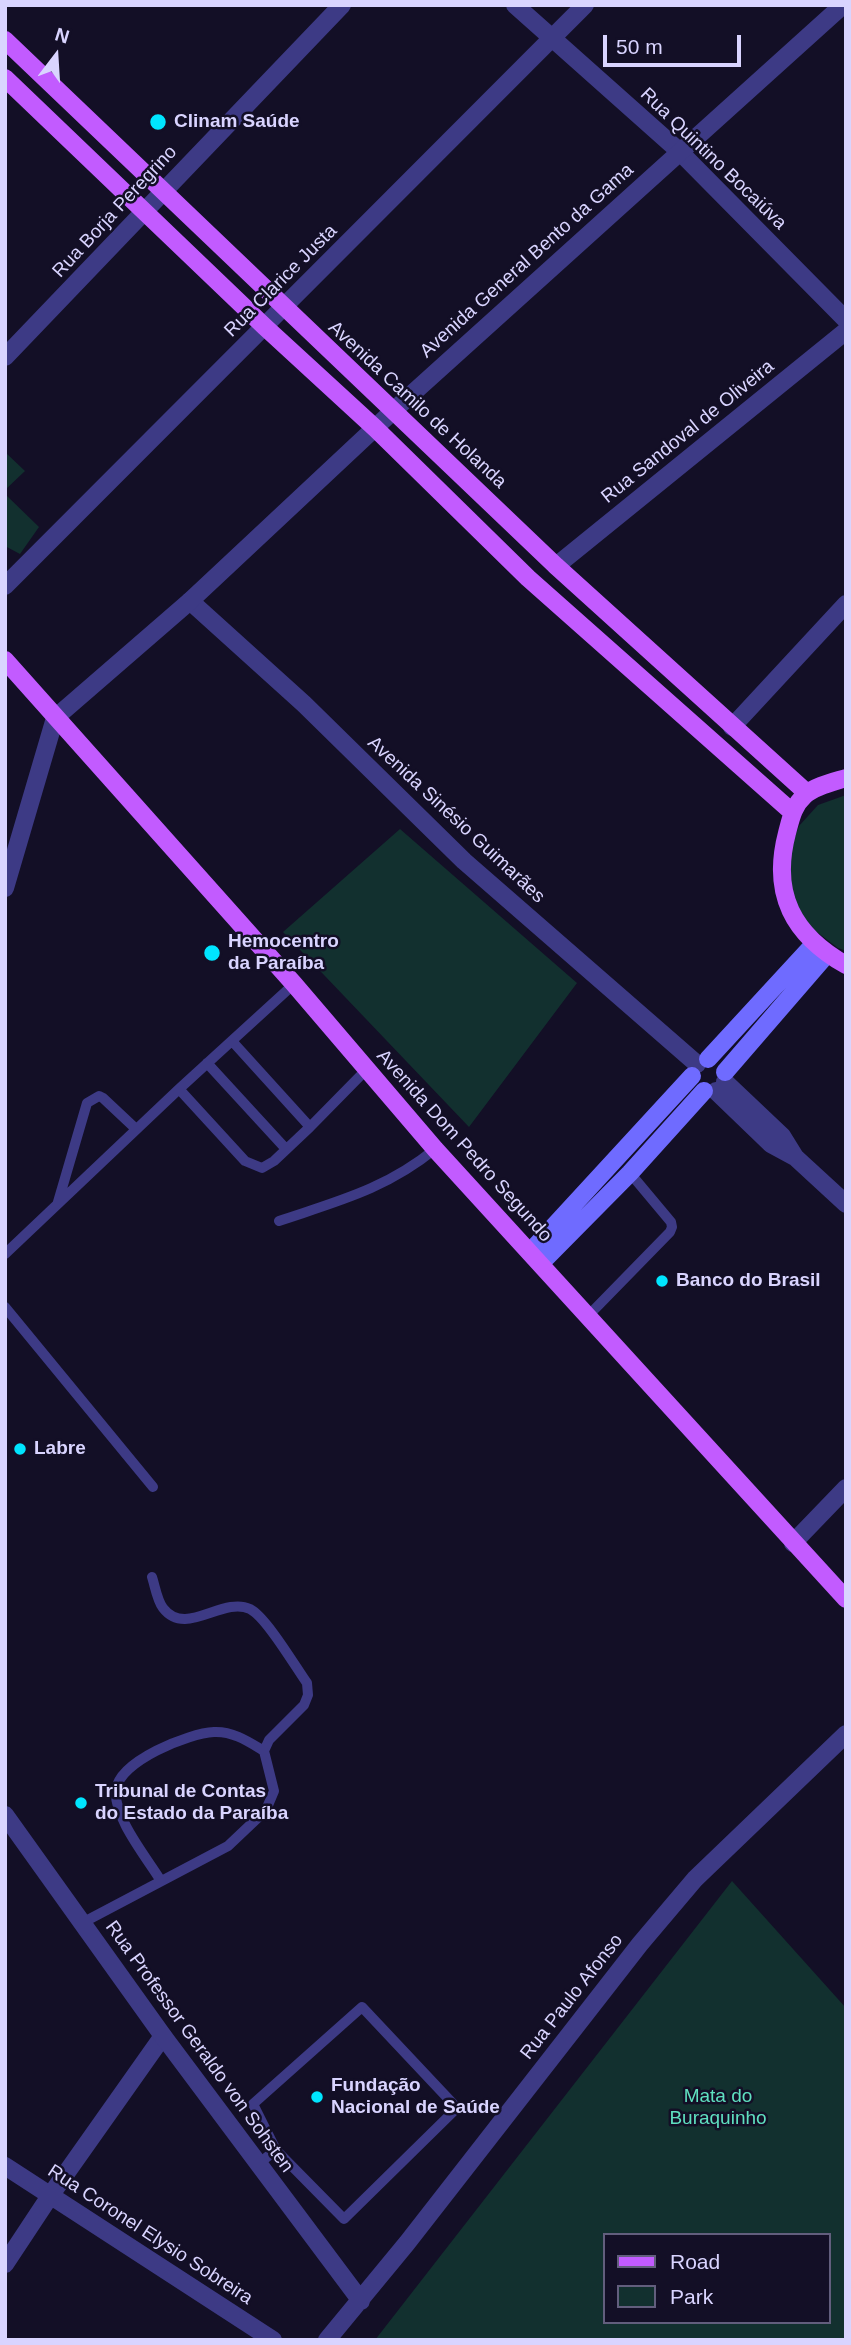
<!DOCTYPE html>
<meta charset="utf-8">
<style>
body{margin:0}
#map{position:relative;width:851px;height:2345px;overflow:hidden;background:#130f26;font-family:Arial,sans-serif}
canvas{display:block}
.frame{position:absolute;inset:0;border:7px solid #d9d4ff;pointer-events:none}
.legend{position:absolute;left:603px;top:2233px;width:228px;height:91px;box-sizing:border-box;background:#130f26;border:2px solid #625e7d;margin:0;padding:9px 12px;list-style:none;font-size:21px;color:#d9d4ff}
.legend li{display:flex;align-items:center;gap:14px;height:35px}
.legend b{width:35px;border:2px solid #625e7d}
.north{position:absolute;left:21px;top:21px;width:70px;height:70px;-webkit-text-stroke:5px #130f26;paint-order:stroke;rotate:17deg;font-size:19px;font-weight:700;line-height:28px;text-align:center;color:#d9d4ff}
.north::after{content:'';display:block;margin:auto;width:24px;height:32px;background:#d9d4ff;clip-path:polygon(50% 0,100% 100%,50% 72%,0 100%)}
.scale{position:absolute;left:603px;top:35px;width:138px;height:32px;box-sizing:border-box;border:4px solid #d9d4ff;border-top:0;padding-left:9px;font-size:21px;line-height:24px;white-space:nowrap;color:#d9d4ff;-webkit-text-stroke:5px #130f26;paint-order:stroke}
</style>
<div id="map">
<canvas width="851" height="2345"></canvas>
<div class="frame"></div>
<ul class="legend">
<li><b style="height:9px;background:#c25bff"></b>Road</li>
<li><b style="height:19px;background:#12302f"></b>Park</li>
</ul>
<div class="north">N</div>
<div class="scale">50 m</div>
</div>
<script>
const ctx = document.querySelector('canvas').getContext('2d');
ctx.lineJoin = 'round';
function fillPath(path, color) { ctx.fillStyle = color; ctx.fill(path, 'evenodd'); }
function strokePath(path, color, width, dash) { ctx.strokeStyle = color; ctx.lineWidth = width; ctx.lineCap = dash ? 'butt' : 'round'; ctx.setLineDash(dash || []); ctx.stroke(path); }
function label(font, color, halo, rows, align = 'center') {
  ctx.font = font + ' Arial,sans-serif'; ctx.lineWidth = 5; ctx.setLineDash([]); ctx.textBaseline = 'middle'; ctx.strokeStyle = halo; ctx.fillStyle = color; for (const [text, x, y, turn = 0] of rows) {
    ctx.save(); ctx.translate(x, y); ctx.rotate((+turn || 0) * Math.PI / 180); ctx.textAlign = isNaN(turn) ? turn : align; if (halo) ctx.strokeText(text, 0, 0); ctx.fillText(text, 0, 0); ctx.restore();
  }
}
fillPath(new Path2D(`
 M5,452L25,471L5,490Z
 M5,494L39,527L20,554L5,546Z
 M846,795V951L838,948L805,923L789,886L788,855L799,826L818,805Z
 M400,829L577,983L469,1127L283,932Z
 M732,1881L846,2008V2340H375ZM604,2235H828V2322H604Z`), '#12302f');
strokePath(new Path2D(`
 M232,1041L310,1127
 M207,1063L286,1149
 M179,1089L245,1161L262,1168L274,1161L310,1127L367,1069
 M58,1202L87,1103L99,1096L103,1098L136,1129
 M279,1221C338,1201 386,1189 435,1149
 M5,1254L179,1089L294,984
 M5,1307L153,1487
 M587,1317L670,1232L672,1227L671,1222L630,1173
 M161,1881C147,1858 113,1817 116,1790C119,1761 189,1733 214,1732C233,1731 249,1742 264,1751
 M82,1923L228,1846L266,1810L274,1791L264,1751L269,1740L304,1705L308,1695L307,1683C295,1666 266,1617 250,1609C222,1596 186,1638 163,1608C157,1600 155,1586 152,1577
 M258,2164L276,2150L344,2219L457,2108L362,2007L253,2104L276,2150`), '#3d3a85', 10);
strokePath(new Path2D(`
 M515,5L679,151L846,320
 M5,357L342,5
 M556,566L846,331
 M5,586L585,5
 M190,601L304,704L464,861L697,1064
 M732,727L846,604
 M725,1082L782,1136L795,1157
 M716,1091L771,1144L795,1157L846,1204
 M793,1543L846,1488
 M5,2166L273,2340
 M5,2264L50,2196L163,2036`), '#3d3a85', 18);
strokePath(new Path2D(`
 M5,888L55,718L190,601L393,411L843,5
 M5,1815L163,2036L361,2301
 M327,2340L407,2243L640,1944L695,1879L846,1734`), '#3d3a85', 18);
strokePath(new Path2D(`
 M708,1059L814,944
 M725,1072L827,954
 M530,1252L692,1076
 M541,1263L630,1173L704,1091`), '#6f6bff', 18);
strokePath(new Path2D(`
 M5,40L556,566L807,793
 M5,78L265,327L375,428L528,578L792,812
 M5,660L294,984L435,1149L846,1599
 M846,778C833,782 815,786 805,795C793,806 791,818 787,833C771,894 793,935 846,965`), '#c25bff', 18);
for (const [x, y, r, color] of [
 [158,122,9,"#00e5ff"],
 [212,953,9,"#00e5ff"],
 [662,1281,7,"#00e5ff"],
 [20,1449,7,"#00e5ff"],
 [81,1803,7,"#00e5ff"],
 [317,2097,7,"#00e5ff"]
]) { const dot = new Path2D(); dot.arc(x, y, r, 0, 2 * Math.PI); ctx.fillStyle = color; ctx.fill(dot); strokePath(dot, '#130f26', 2.5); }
label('bold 19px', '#d9d4ff', '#130f26', [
 ["Clinam Saúde",174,122],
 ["Hemocentro",228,942],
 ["da Paraíba",228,964],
 ["Banco do Brasil",676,1281],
 ["Labre",34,1449],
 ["Tribunal de Contas",95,1792],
 ["do Estado da Paraíba",95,1814],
 ["Fundação",331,2086],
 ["Nacional de Saúde",331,2108]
], 'left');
label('19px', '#d9d4ff', '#130f26', [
 ["Rua Quintino Bocaiúva",713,159,44],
 ["Rua Borja Peregrino",115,212,-47],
 ["Avenida General Bento da Gama",527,261,-42],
 ["Rua Clarice Justa",281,281,-45],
 ["Avenida Camilo de Holanda",417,405,43],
 ["Rua Sandoval de Oliveira",688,432,-39],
 ["Avenida Sinésio Guimarães",456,820,43],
 ["Avenida Dom Pedro Segundo",464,1146,48],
 ["Rua Paulo Afonso",572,1997,-52],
 ["Rua Professor Geraldo von Sohsten",199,2047,54],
 ["Rua Coronel Elysio Sobreira",150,2235,33]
]);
label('19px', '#5fe0c0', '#130f26', [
 ["Mata do",718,2097],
 ["Buraquinho",718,2119]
]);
</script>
